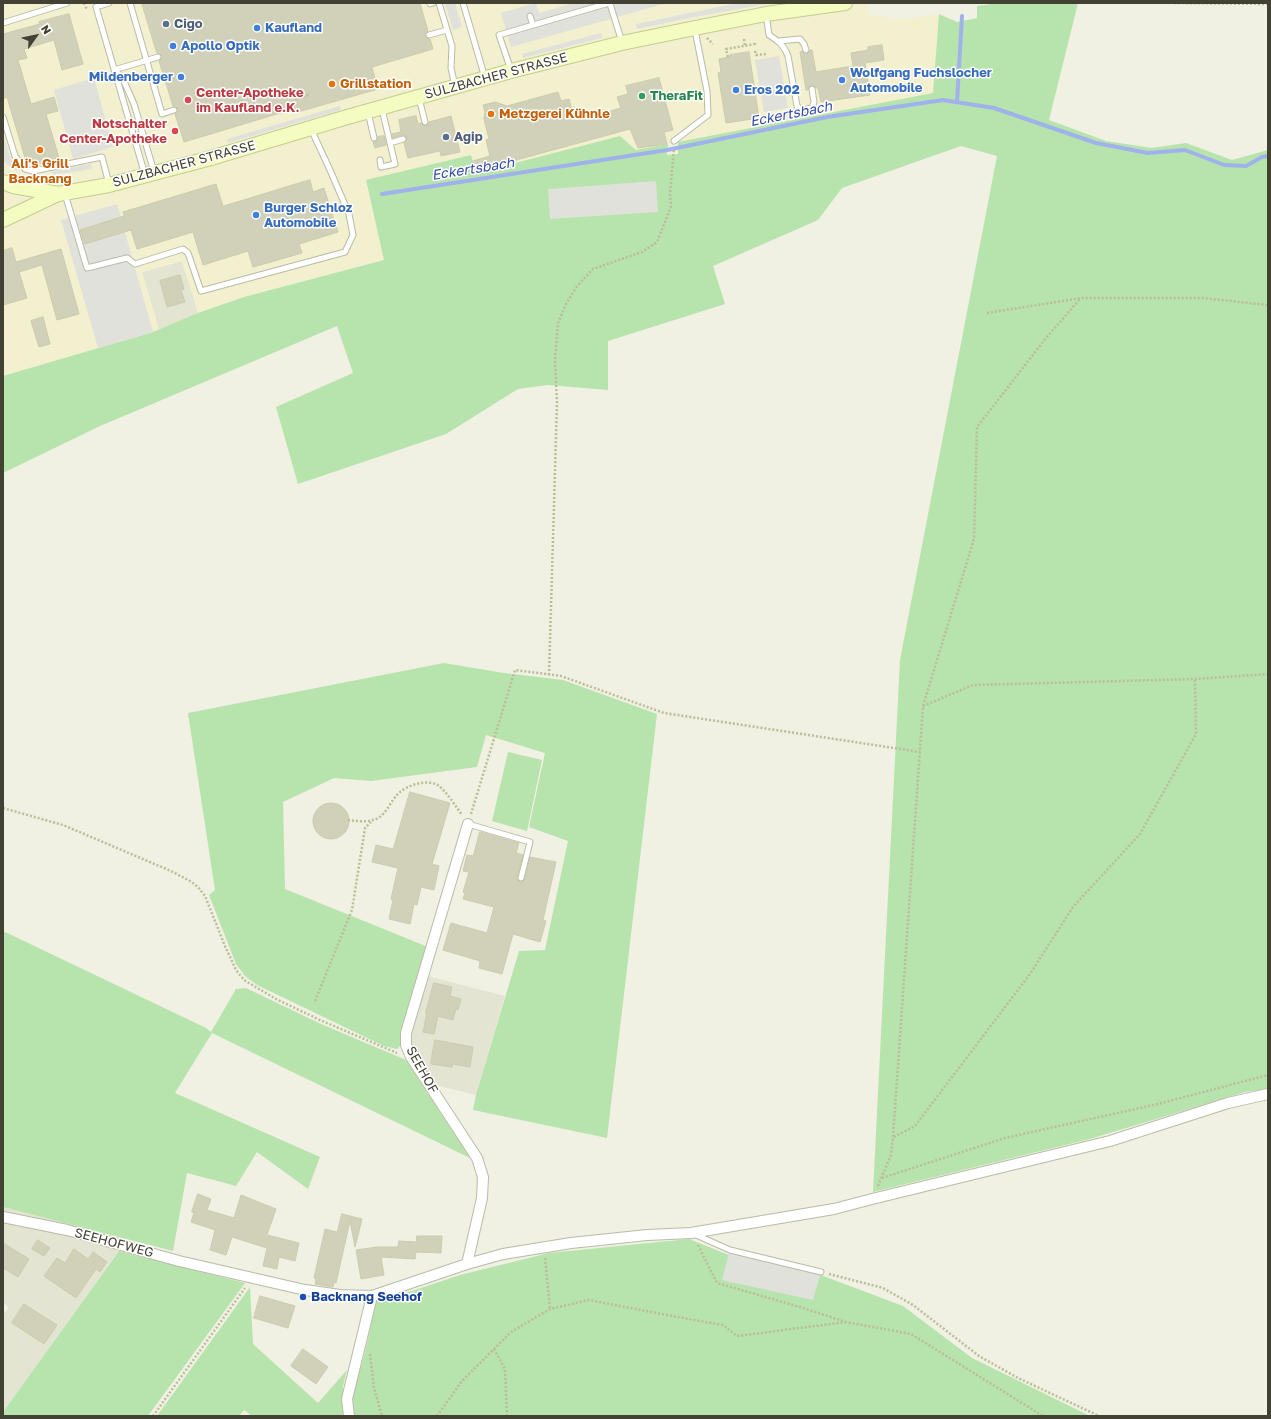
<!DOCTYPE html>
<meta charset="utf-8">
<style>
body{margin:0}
#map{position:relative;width:1271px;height:1419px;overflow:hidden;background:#f0f0e3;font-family:"Golos Text",sans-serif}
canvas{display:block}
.frame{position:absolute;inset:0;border:4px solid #424133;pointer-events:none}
.north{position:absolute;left:16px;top:16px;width:40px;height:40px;-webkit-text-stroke:3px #fff;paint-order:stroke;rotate:57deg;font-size:11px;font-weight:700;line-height:16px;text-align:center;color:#424133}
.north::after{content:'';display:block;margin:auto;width:14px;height:18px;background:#424133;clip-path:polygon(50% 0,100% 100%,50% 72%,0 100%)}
</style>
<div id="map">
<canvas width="1271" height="1419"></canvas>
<div class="frame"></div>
<div class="north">N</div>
</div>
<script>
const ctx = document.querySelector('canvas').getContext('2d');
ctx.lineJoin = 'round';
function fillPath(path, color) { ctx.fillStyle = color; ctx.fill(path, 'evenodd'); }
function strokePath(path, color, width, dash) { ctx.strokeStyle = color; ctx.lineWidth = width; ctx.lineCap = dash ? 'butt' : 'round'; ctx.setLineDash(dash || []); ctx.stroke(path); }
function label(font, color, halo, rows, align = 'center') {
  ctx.font = font + ' "Golos Text",sans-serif'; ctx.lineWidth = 3; ctx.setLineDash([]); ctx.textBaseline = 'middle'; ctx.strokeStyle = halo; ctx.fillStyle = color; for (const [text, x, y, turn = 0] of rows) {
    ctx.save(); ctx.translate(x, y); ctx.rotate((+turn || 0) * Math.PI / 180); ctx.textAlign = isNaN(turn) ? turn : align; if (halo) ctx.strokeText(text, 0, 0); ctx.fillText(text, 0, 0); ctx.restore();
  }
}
fillPath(new Path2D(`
 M182,261L198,313L159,330L142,272Z
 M427,976L505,996L476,1095L431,1084L415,1059L409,1039Z
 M3,1207L127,1239L3,1412V1315L9,1307L3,1303Z`), '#e3e4d1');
fillPath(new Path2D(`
 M3,3H866L870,14L898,20L939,14L933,93L636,150L620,136L476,173L471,155L366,181L384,260L244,297L198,313L182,261L142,272L159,330L3,376Z`), '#f2f0ce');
fillPath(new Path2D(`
 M999,3H1078L1049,120L1106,141L1152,148L1186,143L1232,160L1268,150V1089L1245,1092L1090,1139L873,1192L900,660L997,156L961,146L842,188L818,220L713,266L725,304L608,341V390L548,385L518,389L446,434L298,484L276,407L353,373L337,326L100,426L3,473V376L153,332L198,313L244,297L384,260L366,180L471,155L476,173L620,136L636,150L668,144L667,155L678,154V142L933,93L939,14L957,22L977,18V6Z
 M444,663L504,673L563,680L657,714L607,1138L473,1110L476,1095L519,951L545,950L568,841L529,827L545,753L486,735L477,767L371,781L334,778L283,802L285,889L428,947L403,1030L401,1045L397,1049L384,1046L257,985L245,976L236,964L209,895L215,890L188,713Z
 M508,752L542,760L527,831L492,821Z
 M3,931L206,1028L211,1032L236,989L246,988L321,1024L406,1060L470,1158L212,1033L175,1093L320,1157L308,1189L257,1152L236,1186L187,1173L173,1251L3,1207Z
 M689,1239L729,1255L818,1274L903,1306L972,1358L1090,1416H354C348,1391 359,1378 364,1356C369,1337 372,1319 376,1301L415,1290L460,1275L549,1253Z
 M119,1251L245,1283L148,1416H3V1412Z
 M250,1287L253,1344L318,1403L347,1370L343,1386L344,1416H252L244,1410L239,1416H157Z`), '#b7e3ad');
fillPath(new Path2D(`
 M445,3H455L462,27L453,30Z
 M535,3H536L539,13L574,3H667L511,47L501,13Z
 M738,3H772L689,18L637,29L636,24Z
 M601,33L602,38L523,58L522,54Z
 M779,56L788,108L764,112L755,60Z
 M94,78L113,147L73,159L54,90Z
 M340,106L341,110L228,143L227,139Z
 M3,134L10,157L13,163L19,168L17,171L8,165L3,160Z
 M91,164L92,169L53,175L52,171Z
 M656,181L658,212L550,219L548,189Z
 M117,204L153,332L98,348L61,220Z
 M730,1250L821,1272L813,1300L722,1280Z`), '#e1e1db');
strokePath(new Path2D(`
 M957,102L962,16
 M382,194L667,150L827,117L943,100L994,108L1096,143L1148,153L1185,150L1224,165L1246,166L1262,157L1268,156`), '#a0b2ec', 4);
const building = new Path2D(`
 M142,3H420L428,31L425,34V36L428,39H430L433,49L372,67L378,89L298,112L297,108L184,142L175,114L178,109L176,107L173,106L159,61L162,58V56L157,53Z
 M69,14L83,64L62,70L54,40L24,49L27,58L18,60L31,104L54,97L58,111L46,114L59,158L32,166L30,161H26L7,97L3,99V34L40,24L39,22Z
 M882,45L884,60L865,63L870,95L821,102L818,88H816L814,85H811L808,90H806L800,52L802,51L804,53L807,54L810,50H812L816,72L853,66L851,53L868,50V47Z
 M749,52L759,118L726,123L718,73L721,72L719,59L730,57V55Z
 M659,78L673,130L664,132L667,144L638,148L630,129L476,171L473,161L490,156L486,140L489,139L484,119L485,112L483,105L495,102L507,106L558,92L561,101L569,99L575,121L621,108L617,97L628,94L626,86Z
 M416,116L418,124L421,123L426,126L428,125L429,122L451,116L460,152L441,156L440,151L408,158L404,143L407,140L406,136L402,135L393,138L392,134L401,132L399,120Z
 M384,136L386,145L375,148L373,142L377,141L378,137Z
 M310,180L313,192L324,188L338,232L299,244L302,253L253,267L248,251L203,265L193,232L137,249L131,230L85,244L80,230L124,216L123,212L216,184L223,206Z
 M12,248L16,262L61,249L79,314L57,320L42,265L19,272L27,298L3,305V251Z
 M180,275L184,289L181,290L185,302L167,307L160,281Z
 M43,317L50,344L39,347L31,321Z
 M410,792L450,803L432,864L439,866L434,890L421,887L417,905L414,904L410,924L389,919L393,900L391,899L398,868L372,862L376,845L393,849Z
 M313 821a18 18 0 1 1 36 0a18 18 0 1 1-36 0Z
 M480,832L519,843L516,853L523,855L517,877L520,882H522L525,879L530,857L556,862L543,920L546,921L540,942L513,934L502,974L479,968L480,961L443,950L451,923L487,933L494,907L463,899L465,893L463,892L469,872L463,871L467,855L473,856Z
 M434,983L452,987L450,996L461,999L458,1010L456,1009L453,1020L438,1016L434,1034L423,1032L427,1013H426Z
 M435,1040L473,1047L470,1067L453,1064L452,1067L431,1064Z
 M198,1194L211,1199L207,1210L234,1218L241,1195L276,1209L267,1235L299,1243L295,1261L279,1257L277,1269L263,1266L267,1248L232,1237L226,1255L210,1250L215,1230L191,1222L194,1213L192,1212Z
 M342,1214L362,1219L355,1247L350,1221L336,1283L334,1282L333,1287L315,1284L316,1279L314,1278L325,1229L337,1232Z
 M417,1236H442L441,1253L416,1252L415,1259L381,1257L384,1275L361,1279L356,1250L377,1247H398L399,1241L416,1242Z
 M38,1240L50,1248L44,1256L32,1249Z
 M3,1243L29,1259L18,1277L3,1268Z
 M74,1249L88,1259L93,1252L107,1262L100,1272L96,1269L76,1298L44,1276L57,1258L65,1263Z
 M260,1296L295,1306L288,1328L254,1318Z
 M24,1304L57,1325L44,1344L12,1323Z
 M303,1349L328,1367L316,1384L291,1366Z`);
fillPath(building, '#d1d1b9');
strokePath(building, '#cccbac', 1);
const lane = new Path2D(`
 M109,3L96,7L145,175
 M130,3L162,114L174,110
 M439,3L452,46L451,68L455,86
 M463,3L485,78
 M430,4L433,3
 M610,4L622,42
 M766,14L769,35C778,41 784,45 788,56L797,106L801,110L812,108L814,102L812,89
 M530,16L533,25
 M3,23L67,3
 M429,35L447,30
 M779,41L800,39L804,44L806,50
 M114,70L158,57
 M115,70L123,79L134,104L154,172
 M511,70L499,35L609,3
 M419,98L425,122
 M368,112L374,138
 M3,117L15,156L25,169L33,171L102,157L109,184
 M674,141L708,115L707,91L695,30
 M390,143L403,139
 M380,160L381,167L395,164L382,109
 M65,194L87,268L127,258L135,264L183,249L188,253L201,291L345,252L353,235L349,214L330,170L311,129
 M468,824L530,842L521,878
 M694,1234L730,1250L821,1272`);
const street = new Path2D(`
 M3,1217L67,1230L179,1261L305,1290L340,1295L372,1296L467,1264L503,1254L571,1243L647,1235L691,1233L834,1209L872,1199L1110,1141L1228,1103L1268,1094
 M467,1264L482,1198L483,1177L477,1158L411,1057L406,1045V1033L468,824
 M349,1416L347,1399L372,1296`);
const secondary = new Path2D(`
 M3,182L13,186L58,194
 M3,220L58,194L109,185L211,158L344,118L511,71L622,43L695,28L766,14L845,3`);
strokePath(lane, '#babba6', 7);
strokePath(street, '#babba6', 12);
strokePath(secondary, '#c5cc92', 16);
strokePath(new Path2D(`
 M84,3L87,10
 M1174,3L1268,4
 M707,38L713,44
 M744,39L745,46
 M755,51L756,55L766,54
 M728,57L726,49L755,44V46
 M295,99L309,95
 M987,313L1081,298H1203L1268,305
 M549,675L557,403L555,360L558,323L567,302L578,285L593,269L642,252L657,242L671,207L670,194L674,148
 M923,706L973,685L1195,679L1268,674
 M3,808L63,825L171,871L190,881L198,887L205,896L225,946L236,970L244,980L276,999L320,1020L397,1053
 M471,814L515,670L561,676L664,713L920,752
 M348,820C358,821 369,823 378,818C386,814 391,801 397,795C406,785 428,778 439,786C446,791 457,808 462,815
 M315,1001L352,910L365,828L371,822
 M894,1137L915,1126L1030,974L1073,907L1140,834L1196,734L1195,679
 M882,1178L1005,1138L1158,1104L1268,1075
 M878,1186L891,1155L893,1137L923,706L974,539L977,427L1046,338L1081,298
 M698,1245L717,1283L800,1307L846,1322L911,1334L1043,1416
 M545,1258L550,1309
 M829,1274L883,1288L913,1305L979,1356L1018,1378L1099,1416
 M494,1349L505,1369L507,1416
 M370,1354L374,1388L382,1416
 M153,1416L245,1288
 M437,1416L462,1381L511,1332L550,1309L589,1300L672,1316L723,1325L737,1336L846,1322`), '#bcbc98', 2.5, [2, 2]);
strokePath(lane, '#fff', 5);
strokePath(street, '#fff', 10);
strokePath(secondary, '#f5fcc1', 14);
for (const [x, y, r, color] of [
 [166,24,4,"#5c6f8a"],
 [257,28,4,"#3f7fe0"],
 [173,46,4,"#3f7fe0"],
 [181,77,4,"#3f7fe0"],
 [842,80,4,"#3f7fe0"],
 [332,84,4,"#e8710a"],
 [736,90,4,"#3f7fe0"],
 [642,96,4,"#2e9e5b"],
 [188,100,4,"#e0444e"],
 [491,114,4,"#e8710a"],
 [175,131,4,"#e0444e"],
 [446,137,4,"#5c6f8a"],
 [40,150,4,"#e8710a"],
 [256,215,4,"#3f7fe0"],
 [303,1297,4,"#1a4fb4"]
]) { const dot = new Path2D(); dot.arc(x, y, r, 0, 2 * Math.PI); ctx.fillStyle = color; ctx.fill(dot); strokePath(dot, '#fff', 1.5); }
label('bold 13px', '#4e5e75', '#fff', [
 ["Cigo",174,24],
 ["Agip",454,137]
], 'left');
label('bold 13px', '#366cbe', '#fff', [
 ["Kaufland",265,28],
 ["Apollo Optik",181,46],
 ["Wolfgang Fuchslocher",850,73],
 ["Automobile",850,88],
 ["Mildenberger",173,77,"right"],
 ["Eros 202",744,90],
 ["Burger Schloz",264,208],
 ["Automobile",264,223]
], 'left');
label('13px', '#424133', '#fff', [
 ["SULZBACHER STRASSE",496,76,-15],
 ["SULZBACHER STRASSE",184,164,-15],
 ["SEEHOF",422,1070,61],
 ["SEEHOFWEG",114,1243,15]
]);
label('bold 13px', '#c56008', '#fff', [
 ["Grillstation",340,84],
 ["Metzgerei Kühnle",499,114],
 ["Ali's Grill",40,164,"center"],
 ["Backnang",40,179,"center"]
], 'left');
label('bold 13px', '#be3a42', '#fff', [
 ["Center-Apotheke",196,93],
 ["im Kaufland e.K.",196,108],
 ["Notschalter",167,124,"right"],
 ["Center-Apotheke",167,139,"right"]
], 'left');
label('bold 13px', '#27864d', '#fff', [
 ["TheraFit",650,96]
], 'left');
label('bold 13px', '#164399', '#fff', [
 ["Backnang Seehof",311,1297]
], 'left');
label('italic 14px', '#334ca7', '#fff', [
 ["Eckertsbach",791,114,-11],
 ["Eckertsbach",473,169,-9]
]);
</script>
